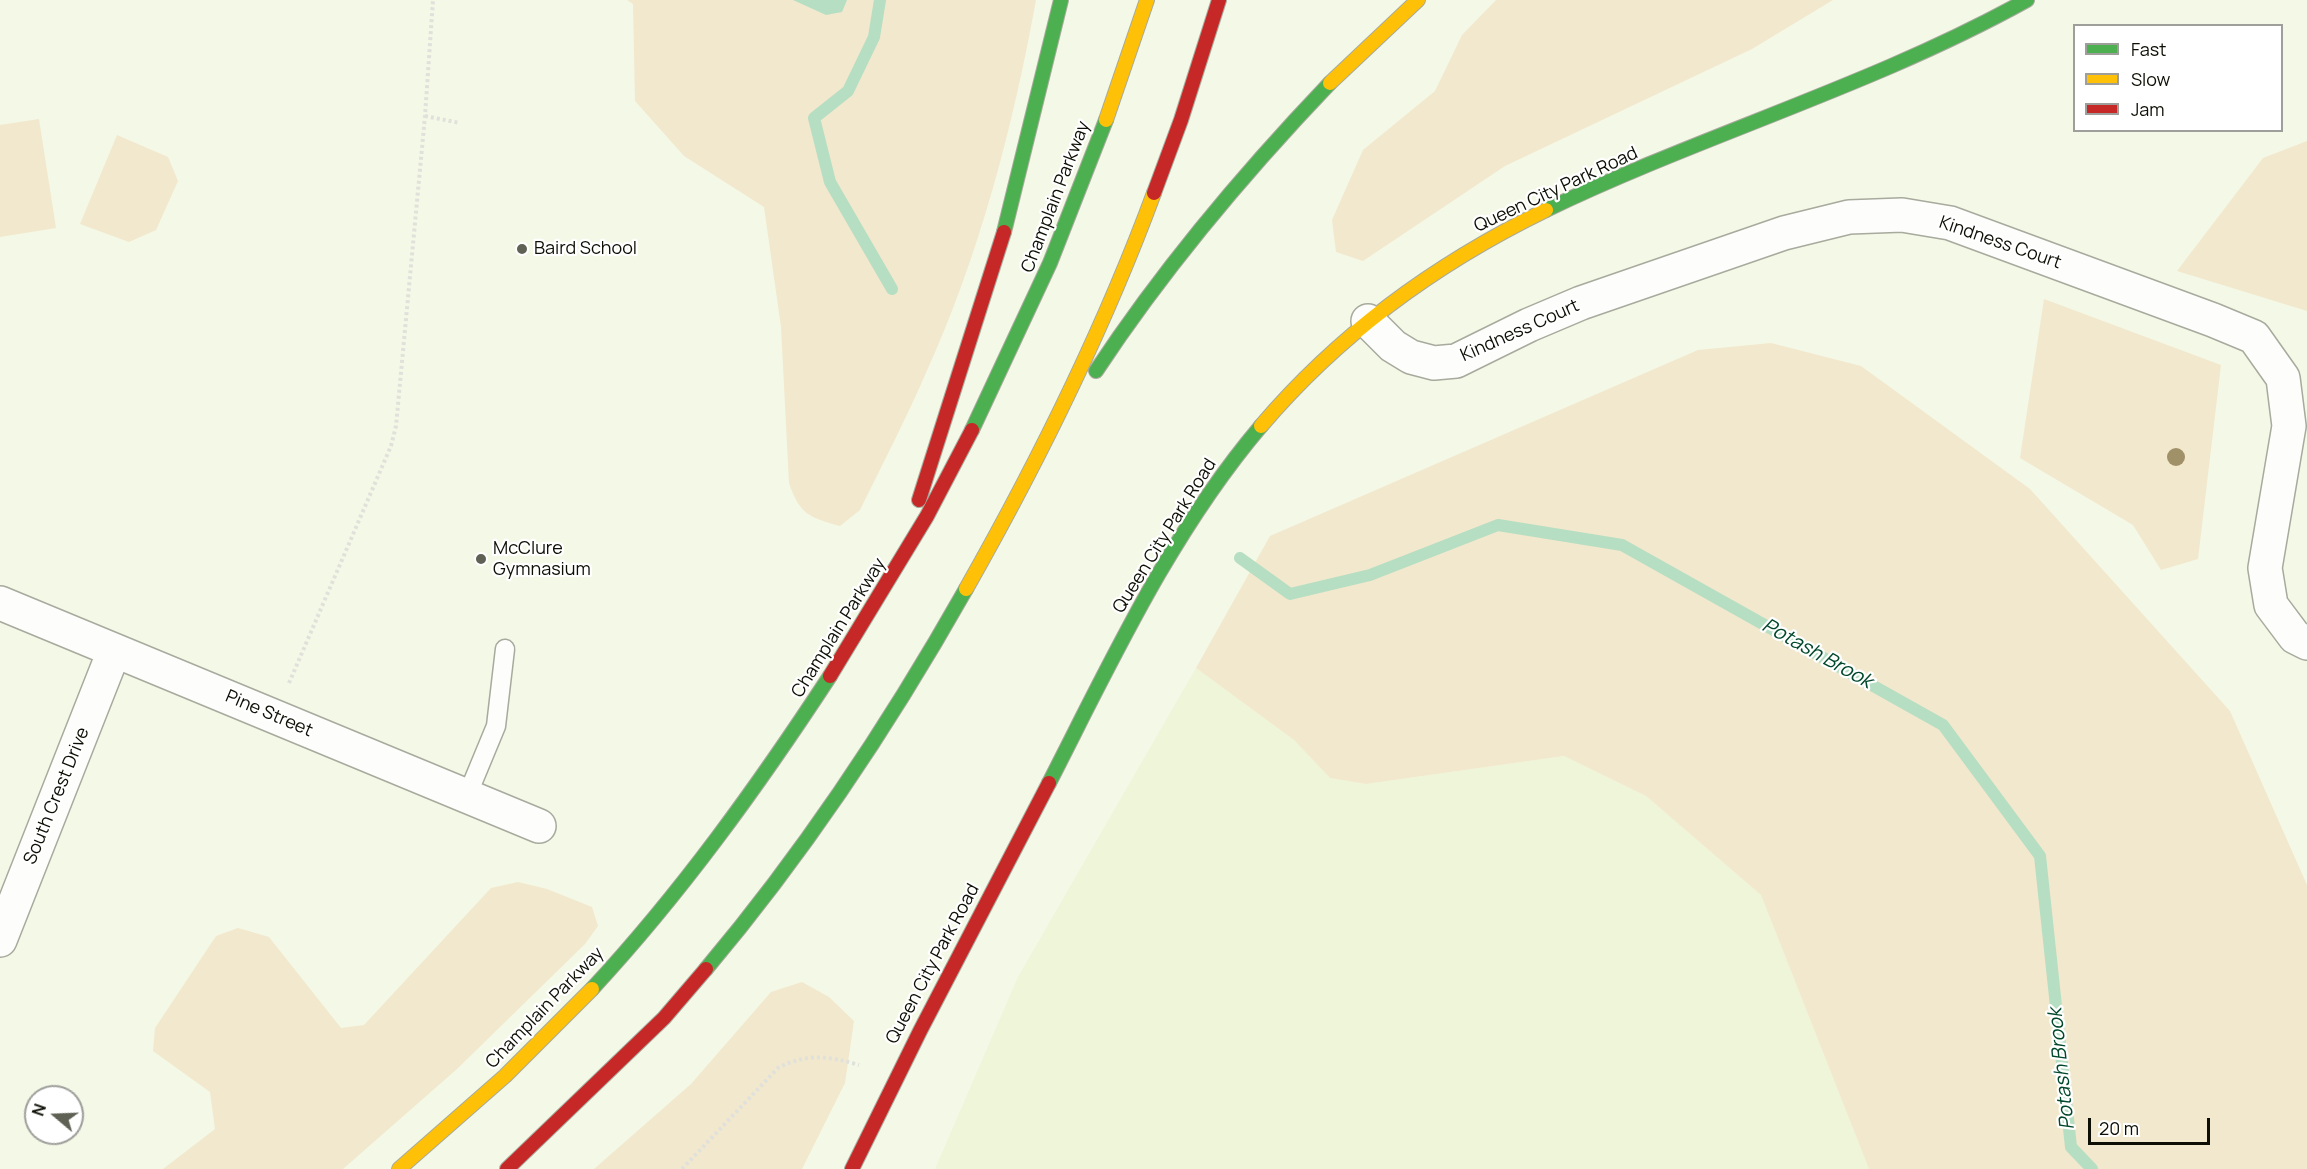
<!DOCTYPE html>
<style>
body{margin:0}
#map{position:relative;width:2307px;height:1169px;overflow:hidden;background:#f4f8e6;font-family:Manrope,sans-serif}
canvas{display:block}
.legend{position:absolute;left:2073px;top:24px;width:210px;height:108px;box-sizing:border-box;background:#fff;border:2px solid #9e9f9b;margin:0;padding:8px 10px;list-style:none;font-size:18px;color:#0d0f05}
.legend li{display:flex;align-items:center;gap:12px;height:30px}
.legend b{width:30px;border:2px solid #9e9f9b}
.north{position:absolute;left:24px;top:1085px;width:60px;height:60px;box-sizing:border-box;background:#fff;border:2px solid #9e9f9b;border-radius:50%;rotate:289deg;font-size:16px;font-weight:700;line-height:24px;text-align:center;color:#0d0f05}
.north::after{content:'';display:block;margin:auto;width:21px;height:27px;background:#5e6154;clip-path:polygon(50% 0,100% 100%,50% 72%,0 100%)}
.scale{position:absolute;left:2088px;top:1118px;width:122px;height:27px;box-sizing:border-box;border:3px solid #0d0f05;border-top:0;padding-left:8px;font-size:18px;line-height:21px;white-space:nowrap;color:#0d0f05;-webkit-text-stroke:4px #fff;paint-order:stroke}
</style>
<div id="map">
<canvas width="2307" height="1169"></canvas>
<ul class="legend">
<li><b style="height:8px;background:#4caf50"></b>Fast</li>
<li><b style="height:8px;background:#ffc107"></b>Slow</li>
<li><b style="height:8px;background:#c62828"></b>Jam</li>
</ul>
<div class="north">N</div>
<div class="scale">20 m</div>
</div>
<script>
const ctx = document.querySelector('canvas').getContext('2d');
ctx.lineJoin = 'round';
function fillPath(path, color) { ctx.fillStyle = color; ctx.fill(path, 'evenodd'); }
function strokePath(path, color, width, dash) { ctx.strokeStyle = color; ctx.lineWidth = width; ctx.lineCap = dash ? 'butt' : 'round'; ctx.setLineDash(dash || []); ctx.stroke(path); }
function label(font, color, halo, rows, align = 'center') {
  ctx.font = font + ' Manrope,sans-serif'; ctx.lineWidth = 4.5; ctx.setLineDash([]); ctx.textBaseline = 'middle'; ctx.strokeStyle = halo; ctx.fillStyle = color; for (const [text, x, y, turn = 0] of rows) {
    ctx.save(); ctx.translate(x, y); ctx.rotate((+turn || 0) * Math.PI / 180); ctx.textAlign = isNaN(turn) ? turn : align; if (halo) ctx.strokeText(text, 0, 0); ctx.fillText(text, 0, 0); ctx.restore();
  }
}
fillPath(new Path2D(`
 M1196,668L1294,740L1330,778L1366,784L1564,756L1646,796L1761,895L1869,1169H935L1018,977Z`), '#eef5d8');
fillPath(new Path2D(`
 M627,0H1036C1013,127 979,257 925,375C905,421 882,465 860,510L840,526C809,517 800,515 789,483L781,327L764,207L684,156L635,101L633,4Z
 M1496,0H1833L1752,49L1505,166L1363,261L1336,252L1332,220L1363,150L1435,91L1462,35Z
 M39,119L56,228L0,237V125Z
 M117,135L168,157L178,181L156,230L129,242L80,224Z
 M2307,141V311L2177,271L2263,158Z
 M2044,299L2221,365L2198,559L2161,570L2133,525L2020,458Z
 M1771,343L1861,366L2030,489L2230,711L2307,885V1169H1869L1761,895L1646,796L1564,756L1366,784L1330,778L1294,740L1196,668L1270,536L1698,350Z
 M518,882L547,889L592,907L598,926L585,944L457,1069L343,1169H163L215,1129L210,1092L153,1051L155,1028L216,936L238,928L269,937L341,1028L364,1025L491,888Z
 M802,982L829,997L854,1021L845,1083L802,1169H594L691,1084L771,992Z`), '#f2e8cd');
fillPath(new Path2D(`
 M793,0H847L842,12L826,15Z`), '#b6dec2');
strokePath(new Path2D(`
 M880,0L874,37L848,91L814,118L830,182L892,289
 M1240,558L1290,594L1370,575L1498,525L1622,545L1943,725L2040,856L2071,1147L2092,1169`), '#b6dec2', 12);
const lane = new Path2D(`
 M467,796L496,726L505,649`);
const street = new Path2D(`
 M1368,321L1393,346L1411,357L1434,363L1456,361L1529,325L1581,303L1784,233L1849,217L1902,215L1950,223L2213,320L2254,337L2283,378L2289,426L2265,568L2271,605L2295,637L2307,643
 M0,603L539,826
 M0,940L114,651`);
const fast = new Path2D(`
 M1546,210C1704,134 1874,85 2027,0
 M1004,232L1061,0
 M1096,371C1164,268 1245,172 1330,83
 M972,430L1050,263L1106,120
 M1049,783C1112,660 1171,532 1261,426
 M706,969C803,854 892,720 966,589
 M592,989C681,893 758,786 830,676`);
const slow = new Path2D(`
 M1330,83L1418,0
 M1106,120L1147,0
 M1261,426C1340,333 1437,263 1546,210
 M966,589C1038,462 1103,331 1154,193
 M399,1169L505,1076L592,989`);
const jam = new Path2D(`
 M1154,193L1181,120L1219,0
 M919,500L1004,232
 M830,676L927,516L972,430
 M507,1169L664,1018L706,969
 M852,1169L920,1031L1049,783`);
strokePath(lane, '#a7aa9d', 21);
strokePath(street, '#a7aa9d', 36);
strokePath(fast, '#a7aa9d', 16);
strokePath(slow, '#a7aa9d', 16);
strokePath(jam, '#a7aa9d', 16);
strokePath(new Path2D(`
 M425,116L460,123
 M289,683L391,446L396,426L425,116L433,0
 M682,1169L778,1068C806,1053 830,1056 859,1065`), '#e0e1db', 4, [3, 3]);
strokePath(lane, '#fdfefb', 18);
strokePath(street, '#fdfefb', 33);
strokePath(fast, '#4caf50', 14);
strokePath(slow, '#ffc107', 14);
strokePath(jam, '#c62828', 14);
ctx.fillStyle = '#a09168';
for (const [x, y] of [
 [2176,457]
]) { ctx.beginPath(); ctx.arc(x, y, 9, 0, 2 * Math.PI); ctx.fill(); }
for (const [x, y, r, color] of [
 [522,249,6,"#5e6154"],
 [481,559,6,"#5e6154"]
]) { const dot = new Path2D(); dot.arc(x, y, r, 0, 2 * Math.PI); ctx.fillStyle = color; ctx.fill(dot); strokePath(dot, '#fff', 2); }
label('18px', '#0d0f05', '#fff', [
 ["Queen City Park Road",1556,190,-25],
 ["Champlain Parkway",1056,197,-69],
 ["Kindness Court",2000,243,19],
 ["Kindness Court",1520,331,-24],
 ["Queen City Park Road",1165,536,-58],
 ["Champlain Parkway",839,628,-58],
 ["Pine Street",269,714,23],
 ["South Crest Drive",57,796,-68],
 ["Queen City Park Road",933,964,-62],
 ["Champlain Parkway",545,1008,-46]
]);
label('18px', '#0d0f05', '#fff', [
 ["Baird School",534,249],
 ["McClure",493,549],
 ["Gymnasium",493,570]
], 'left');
label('italic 20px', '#01482a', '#fff', [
 ["Potash Brook",1817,654,29],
 ["Potash Brook",2062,1069,-96]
]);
</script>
